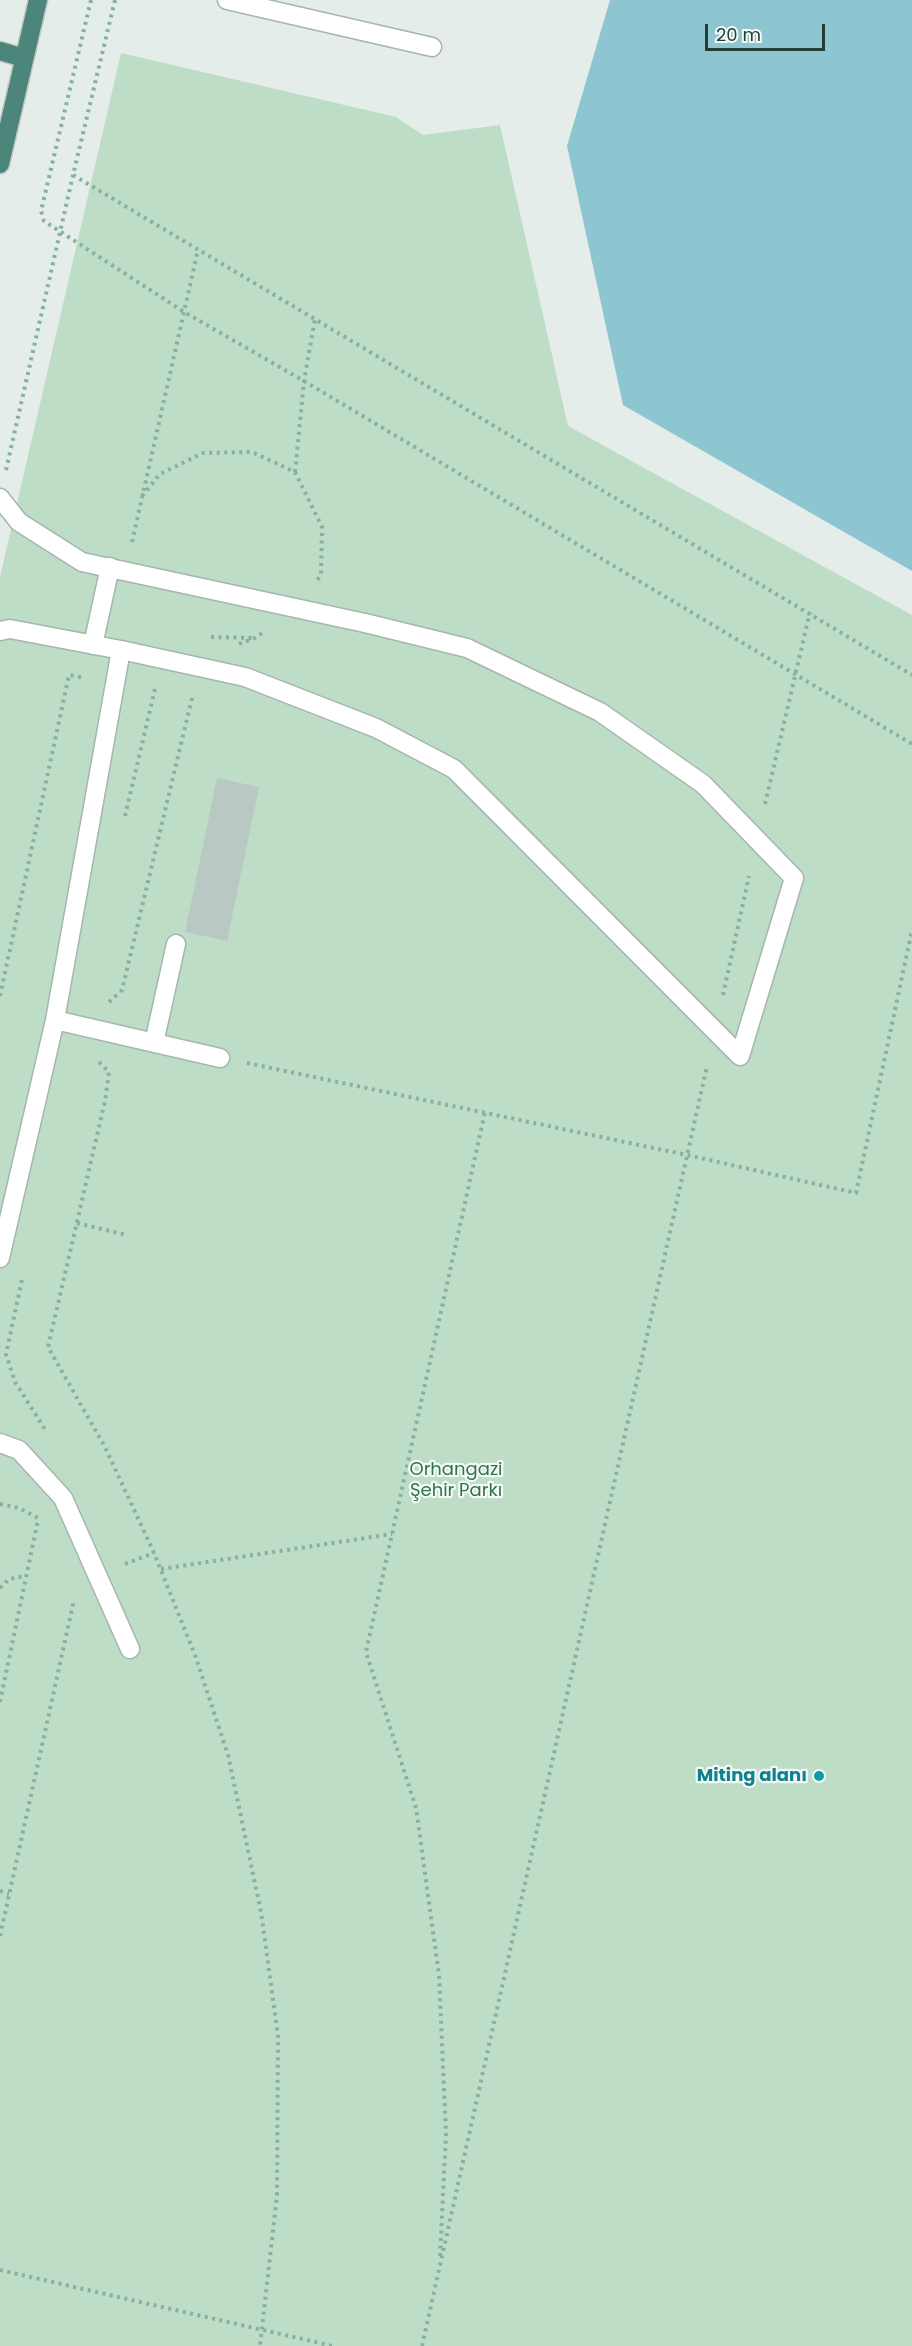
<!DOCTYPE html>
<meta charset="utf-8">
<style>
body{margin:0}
#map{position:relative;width:912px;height:2346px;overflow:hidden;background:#e4ede9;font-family:Poppins,sans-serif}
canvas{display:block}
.scale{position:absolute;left:705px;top:24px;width:120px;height:27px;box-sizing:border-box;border:3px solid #233e37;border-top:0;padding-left:8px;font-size:18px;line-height:21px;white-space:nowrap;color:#233e37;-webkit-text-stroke:4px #f4f9f7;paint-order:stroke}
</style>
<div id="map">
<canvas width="912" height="2346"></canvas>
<div class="scale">20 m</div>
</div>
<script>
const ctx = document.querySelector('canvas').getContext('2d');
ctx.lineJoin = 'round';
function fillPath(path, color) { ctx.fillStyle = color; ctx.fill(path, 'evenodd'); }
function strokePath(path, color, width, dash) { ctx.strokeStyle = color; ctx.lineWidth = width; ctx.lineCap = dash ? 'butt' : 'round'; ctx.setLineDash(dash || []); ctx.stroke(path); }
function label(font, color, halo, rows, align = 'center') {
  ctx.font = font + ' Poppins,sans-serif'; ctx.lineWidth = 4.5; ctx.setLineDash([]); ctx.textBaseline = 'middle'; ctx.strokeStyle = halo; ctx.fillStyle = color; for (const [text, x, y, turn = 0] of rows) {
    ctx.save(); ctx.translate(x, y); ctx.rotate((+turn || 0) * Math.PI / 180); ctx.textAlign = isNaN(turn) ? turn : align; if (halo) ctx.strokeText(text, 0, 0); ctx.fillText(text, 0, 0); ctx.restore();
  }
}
fillPath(new Path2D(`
 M121,53L396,117L423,135L500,125L568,426L912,615V2346H0V577Z`), '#bdddc7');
fillPath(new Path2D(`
 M610,0H912V571L623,405L567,146Z`), '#8dc5d0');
fillPath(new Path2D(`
 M217,778L259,787L227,941L185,932Z`), '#b9c8c2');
const service = new Path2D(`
 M227,0L432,47
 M0,498L19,522L82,562L365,623L467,648L600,712L703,784L794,878L740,1056L454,769L376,728L245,677L121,650L10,629L0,631
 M93,645L110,567
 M55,1020L220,1058
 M154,1043L176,944
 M0,1258L55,1020L121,650
 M0,1443L19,1450L63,1498L130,1649`);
const trunk = new Path2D(`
 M0,51L24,58
 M0,164L38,0`);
strokePath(service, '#a6b5b0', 21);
strokePath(trunk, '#c1c9c7', 21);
strokePath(new Path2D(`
 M91,0L41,211L44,221L184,312L304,381L912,744
 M115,0L73,175L912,675
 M6,470L73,175
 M295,472L304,381L315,319
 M142,496L160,474L203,453L252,452L295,472L322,527L321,575L316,582
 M132,542L198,250
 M211,637L255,638
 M239,644L255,638L264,632
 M765,804L810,612
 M125,816L155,689
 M723,995L749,876
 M0,996L69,675L85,678
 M109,1002L122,990L193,694
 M99,1062L109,1072L105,1101L48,1347L105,1447L154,1553L195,1655L228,1755L261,1912L278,2036L277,2195L260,2346
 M247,1063L687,1155L856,1193L912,930
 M77,1223L127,1235
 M22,1280L6,1354L15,1382L46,1431
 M0,1504L19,1508L38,1518
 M125,1564L154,1553
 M161,1569L392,1534
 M0,1588L9,1579L26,1576
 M0,1702L38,1520
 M0,1891L9,1894
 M0,1936L74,1600
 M440,2256L446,2134L439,1975L416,1808L366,1652L485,1112
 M0,2270L333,2346
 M422,2346L707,1066`), '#85b0a3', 4, [3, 4.5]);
strokePath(service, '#fff', 18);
strokePath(trunk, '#4c867a', 18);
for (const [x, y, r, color] of [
 [819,1776,6,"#0f9aa8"]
]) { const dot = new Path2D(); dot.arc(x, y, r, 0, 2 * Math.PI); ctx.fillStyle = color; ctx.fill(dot); strokePath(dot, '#f4f9f7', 2); }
label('18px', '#2f744b', '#f4f9f7', [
 ["Orhangazi",456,1470],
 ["Şehir Parkı",456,1491]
]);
label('bold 18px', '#0d838f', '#f4f9f7', [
 ["Miting alanı",807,1776]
], 'right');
</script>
